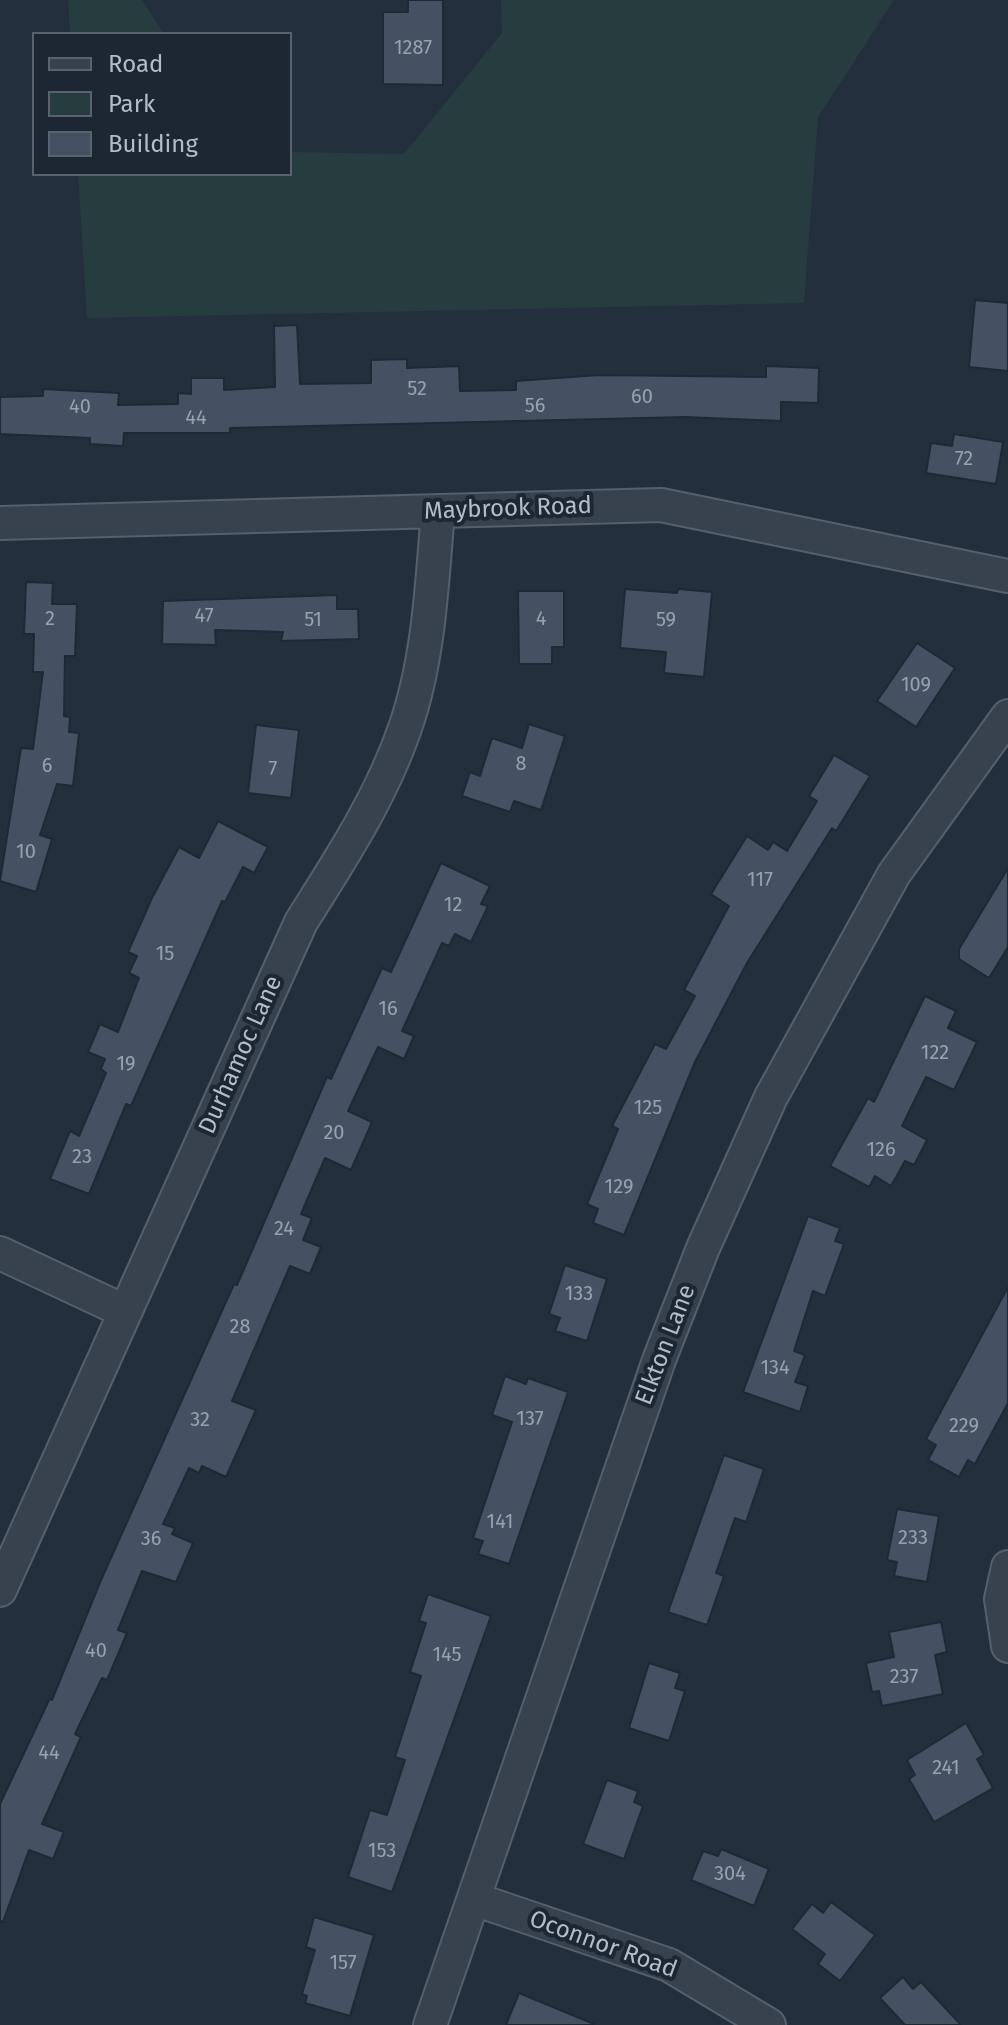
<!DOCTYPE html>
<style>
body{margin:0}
#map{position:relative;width:1008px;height:2025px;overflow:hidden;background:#242f3e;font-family:"Fira Sans",sans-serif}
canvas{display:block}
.legend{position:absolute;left:32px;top:32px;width:260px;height:144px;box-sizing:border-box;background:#1d2633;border:2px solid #59626f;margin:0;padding:10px 14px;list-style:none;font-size:24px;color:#b4bcc9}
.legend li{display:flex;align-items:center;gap:16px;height:40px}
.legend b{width:40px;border:2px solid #59626f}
</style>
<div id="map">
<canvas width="1008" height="2025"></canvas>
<ul class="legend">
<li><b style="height:10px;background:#38414e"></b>Road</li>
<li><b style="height:22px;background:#263c3f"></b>Park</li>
<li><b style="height:22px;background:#455162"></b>Building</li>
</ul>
</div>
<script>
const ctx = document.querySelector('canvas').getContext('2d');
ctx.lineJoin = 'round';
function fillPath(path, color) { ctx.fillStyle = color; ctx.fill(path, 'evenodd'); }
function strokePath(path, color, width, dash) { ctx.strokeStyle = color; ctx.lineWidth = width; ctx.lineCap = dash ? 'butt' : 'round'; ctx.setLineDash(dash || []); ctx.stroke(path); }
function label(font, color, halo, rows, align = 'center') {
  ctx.font = font + ' "Fira Sans",sans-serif'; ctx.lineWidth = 8; ctx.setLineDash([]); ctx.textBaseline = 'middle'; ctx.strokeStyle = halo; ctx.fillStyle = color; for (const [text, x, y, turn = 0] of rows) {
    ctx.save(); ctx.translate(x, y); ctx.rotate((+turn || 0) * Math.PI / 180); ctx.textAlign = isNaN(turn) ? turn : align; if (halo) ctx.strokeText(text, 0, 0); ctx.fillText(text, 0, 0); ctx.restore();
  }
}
fillPath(new Path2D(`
 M68,0H142L164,34H70Z
 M501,0H894L818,117L804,303L87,318L78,174H290V152L404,154L502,33Z`), '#263c3f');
const building = new Path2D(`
 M408,0H443V85L383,84V12H408Z
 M975,300L1008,303V371L969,367Z
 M297,325L300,384L371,383V360L407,359V368L459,366L460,391L516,390V381L599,375L766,377V366L819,368L818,403L781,402V421L685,417L230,428V433H124L123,446L90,444V438L0,434V397L43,396V389L119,393L118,405L178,404V393L191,394V378H224V390L275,387L274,326Z
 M954,434L1003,442L996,484L926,473L931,443L952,446Z
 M26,582L53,583L52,604H77L75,656H65L64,716L70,717L69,732L79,733L73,786L57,784L40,835L52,839L36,892L0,881L21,748L33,749L43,672H33L34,634H24Z
 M625,589L677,593L678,589L712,592L704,677L664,673L666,652L620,648Z
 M518,591H564V647H552V664H519Z
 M337,595V609H358L359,639L281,641L283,632L215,630L216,645L162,644L163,601Z
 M917,643L955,668L916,727L877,701Z
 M529,724L565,736L541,810L514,801L510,812L462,796L470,772L480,776L492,738L522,748Z
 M256,725L299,730L291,798L248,793Z
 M834,755L870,776L836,831L832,828L747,963L695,1062L624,1235L593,1223L598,1209L587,1204L618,1129L612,1126L655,1044L666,1049L695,996L684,990L729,906L711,894L747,836L768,850L773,842L787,851L817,801L809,796Z
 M218,821L268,847L254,873L243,867L225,902L222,901L131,1106L126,1104L89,1194L50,1179L70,1131L79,1136L106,1073L101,1069L105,1059L88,1052L100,1024L118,1032L139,978L129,973L137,956L128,952L152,898L179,847L199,858Z
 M441,863L490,886L481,904L488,906L471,942L455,934L449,946L442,943L402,1031L414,1036L404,1059L378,1047L348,1111L372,1122L351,1170L325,1158L301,1214L312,1218L303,1240L321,1247L310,1274L290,1266L232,1401L256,1410L226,1477L202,1466L199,1473L189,1468L163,1524L175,1528L172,1534L193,1543L176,1582L142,1571L118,1630L127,1633L107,1680L102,1678L75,1734L81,1737L42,1824L64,1832L53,1859L29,1850L3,1922L0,1921V1804L50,1698L52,1700L101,1580L234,1284L237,1285L327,1077L331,1079L382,968L391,972Z
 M1008,868V947L989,978L959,959V949Z
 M925,996L956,1011L948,1028L977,1042L954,1090L926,1077L902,1126L927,1140L914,1165L905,1161L891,1186L875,1176L869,1187L830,1166L868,1098L874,1102Z
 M808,1216L840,1228L835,1241L844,1244L825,1296L813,1291L794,1351L805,1355L795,1382L808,1386L800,1412L743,1392Z
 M565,1265L607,1279L587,1341L555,1331L560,1318L549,1314Z
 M1008,1287V1403L975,1464L968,1460L959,1477L928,1460L936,1445L926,1439Z
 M505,1376L526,1384L528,1378L568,1392L509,1564L478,1554L483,1541L473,1538L512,1422L492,1415Z
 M724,1455L764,1469L746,1522L735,1518L716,1573L724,1576L707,1625L668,1612Z
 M897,1509L939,1516L927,1582L894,1576L897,1562L887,1560Z
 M428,1594L491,1616L392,1892L348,1877L370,1810L387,1815L405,1760L395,1757L421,1676L410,1672L426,1623L419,1621Z
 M941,1622L947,1652L935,1655L943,1694L882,1706L879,1691L872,1692L866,1663L894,1657L889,1632Z
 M649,1663L680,1673L675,1688L685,1691L669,1741L629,1728Z
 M966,1723L984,1755L977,1759L993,1788L934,1822L909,1779L915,1775L907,1760Z
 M607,1780L638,1791L634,1802L643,1806L624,1859L583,1844Z
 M721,1849L769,1869L754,1906L691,1880L703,1851L718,1856Z
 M831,1902L875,1935L840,1981L818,1964L825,1954L792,1929L812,1904L823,1913Z
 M314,1917L374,1935L350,2016L305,2003L307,1996L302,1994L315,1950L306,1947Z
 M903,1977L913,1989L921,1982L961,2025H905L880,1998Z
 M519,1993L594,2024V2025H506Z`);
fillPath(building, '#455162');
strokePath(building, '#1f2835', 2);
const street = new Path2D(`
 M0,523L661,505L1008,576
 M0,1253L124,1311
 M1008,1567L1001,1599L1008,1646
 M0,1590L301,922C340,860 381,798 405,728C429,660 432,583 438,511
 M474,1899L669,1965L769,2025
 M430,2025L659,1360L703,1248L771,1097L894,874L1008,716`);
strokePath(street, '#565f6c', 36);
strokePath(street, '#38414e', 32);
label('20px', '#98a1af', null, [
 ["1287",413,48],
 ["52",417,389],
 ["60",642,397],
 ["56",535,406],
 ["40",80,407],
 ["44",196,418],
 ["72",964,459],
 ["47",204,616],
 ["2",50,619],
 ["4",541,619],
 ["51",313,620],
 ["59",666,620],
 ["109",916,685],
 ["8",521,764],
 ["6",47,766],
 ["7",273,769],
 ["10",26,852],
 ["117",760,880],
 ["12",453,905],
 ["15",165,954],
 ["16",388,1009],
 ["122",935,1053],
 ["19",126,1064],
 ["125",648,1108],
 ["20",334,1133],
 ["126",881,1150],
 ["23",82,1157],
 ["129",619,1187],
 ["24",284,1229],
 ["133",579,1294],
 ["28",240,1327],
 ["134",775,1368],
 ["137",530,1419],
 ["32",200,1420],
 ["229",964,1426],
 ["141",500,1522],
 ["233",913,1538],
 ["36",151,1539],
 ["40",96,1651],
 ["145",447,1655],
 ["237",904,1677],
 ["44",49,1753],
 ["241",946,1768],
 ["153",382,1851],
 ["304",730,1874],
 ["157",343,1963]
]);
label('24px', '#b4bcc9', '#1d2633', [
 ["Maybrook Road",508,509,-2],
 ["Durhamoc Lane",241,1055,-66],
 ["Elkton Lane",666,1345,-69],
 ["Oconnor Road",603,1945,20]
]);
</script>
